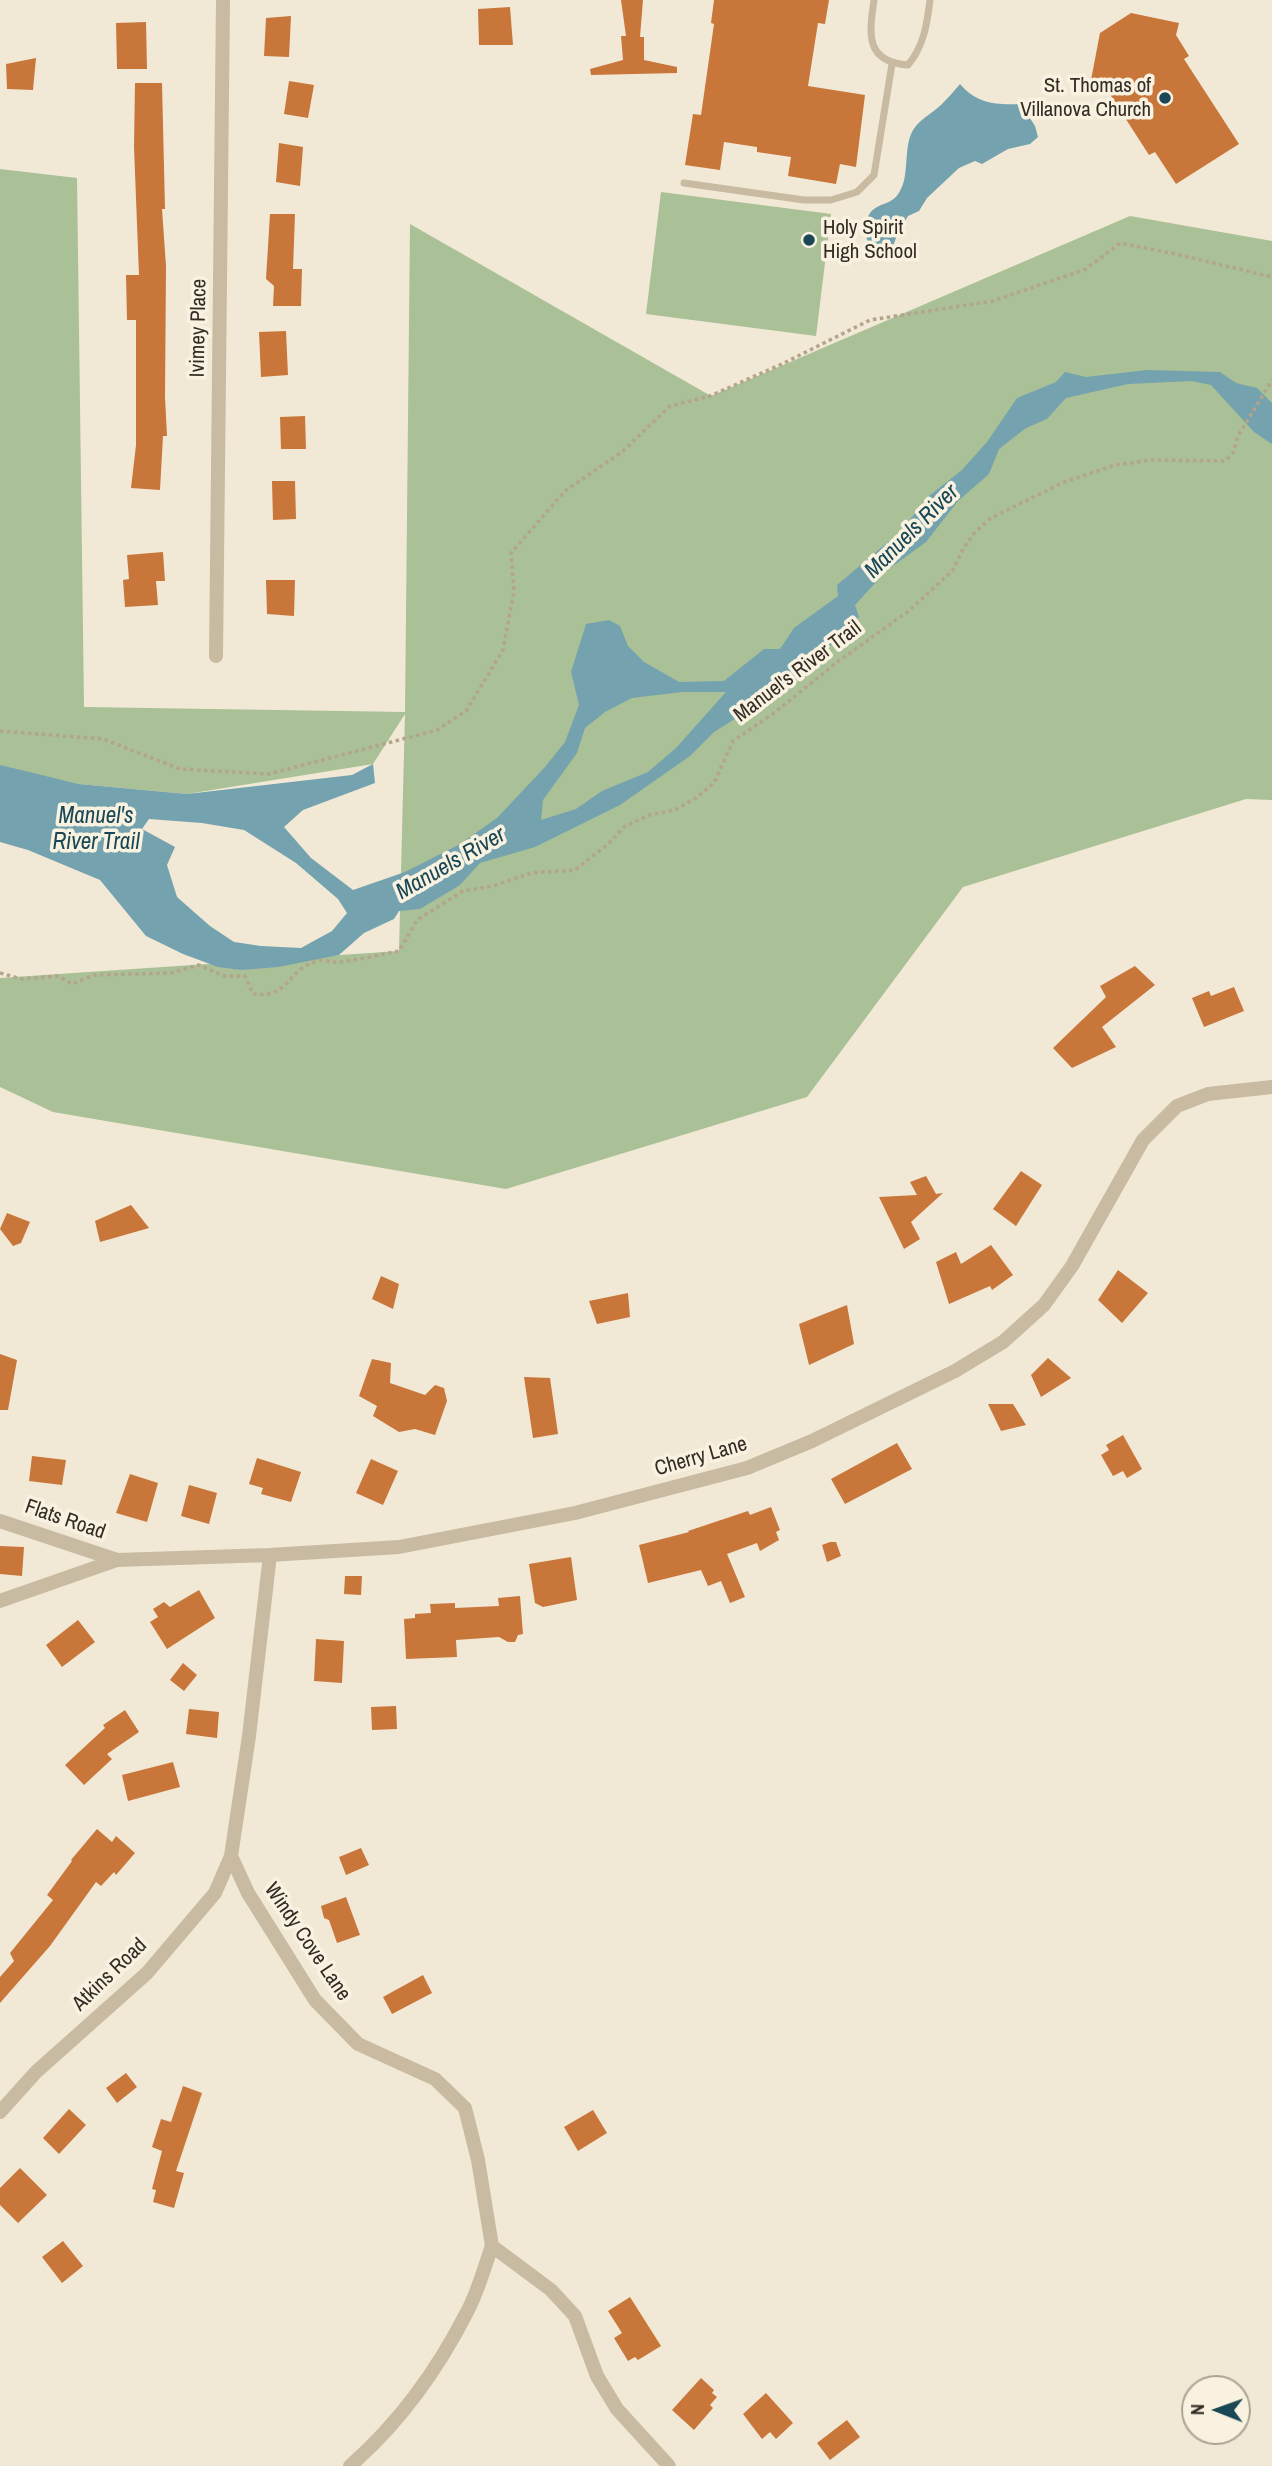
<!DOCTYPE html>
<style>
body{margin:0}
#map{position:relative;width:1272px;height:2466px;overflow:hidden;background:#f1e9d5;font-family:"Archivo Narrow",sans-serif}
canvas{display:block}
.north{position:absolute;left:1181px;top:2375px;width:70px;height:70px;box-sizing:border-box;background:#f9f2e1;border:2px solid #aaa395;border-radius:50%;rotate:271deg;font-size:19px;font-weight:700;line-height:28px;text-align:center;color:#332c24}
.north::after{content:'';display:block;margin:auto;width:24px;height:32px;background:#194755;clip-path:polygon(50% 0,100% 100%,50% 72%,0 100%)}
</style>
<div id="map">
<canvas width="1272" height="2466"></canvas>
<div class="north">N</div>
</div>
<script>
const ctx = document.querySelector('canvas').getContext('2d');
ctx.lineJoin = 'round';
function fillPath(path, color) { ctx.fillStyle = color; ctx.fill(path, 'evenodd'); }
function strokePath(path, color, width, dash) { ctx.strokeStyle = color; ctx.lineWidth = width; ctx.lineCap = dash ? 'butt' : 'round'; ctx.setLineDash(dash || []); ctx.stroke(path); }
function label(font, color, halo, rows, align = 'center') {
  ctx.font = font + ' "Archivo Narrow",sans-serif'; ctx.lineWidth = 7; ctx.setLineDash([]); ctx.textBaseline = 'middle'; ctx.strokeStyle = halo; ctx.fillStyle = color; for (const [text, x, y, turn = 0] of rows) {
    ctx.save(); ctx.translate(x, y); ctx.rotate((+turn || 0) * Math.PI / 180); ctx.textAlign = isNaN(turn) ? turn : align; if (halo) ctx.strokeText(text, 0, 0); ctx.fillText(text, 0, 0); ctx.restore();
  }
}
fillPath(new Path2D(`
 M0,169L77,178L84,707L405,712L410,224L711,396L1130,216L1272,241V800L1246,799L963,887L807,1097L506,1189L53,1112L0,1087V978L399,951L405,714L373,764L187,794L79,784L0,766Z
 M661,192L831,214L816,336L646,314Z`), '#aac096');
fillPath(new Path2D(`
 M960,84C977,104 996,105 1021,104L1035,126L1038,137L1030,144L1008,149L982,164L975,161L959,168L927,198L919,211L908,216L897,235L891,252L880,255C877,251 872,247 869,243C863,234 865,215 874,209C884,202 893,204 900,191C909,176 904,151 911,134C917,120 932,114 942,104C948,98 954,91 960,84Z
 M1147,370L1220,372L1236,383L1257,388L1272,403V444L1254,432L1211,385L1191,381L1128,384L1066,398L1047,419L1026,428L999,449L989,474L958,501L926,542L886,571L855,605L859,617L795,681L714,732L690,756L620,805L535,847L480,863L460,885L420,909L399,911L394,919L364,933L339,955L278,967L241,970L218,967L183,954L146,936L100,880L28,850L0,842V765L79,784L187,794L352,775L373,764L375,783L303,810L284,827L311,858L353,890L405,872L460,844L497,818L545,767L565,742L579,705L571,672L586,624L609,620L620,626L628,646L644,662L679,682L724,681L764,649H780L794,628L838,596L837,585L900,532L929,496L962,470L987,442L1017,398L1056,382L1065,372L1086,377ZM682,692H726L676,748L648,772L602,791L576,809L541,820L543,800L577,753L585,728L605,712L632,698ZM149,819L202,823L244,830L296,863L338,899L347,913L332,931L301,948L261,946L234,942L210,926L177,897L167,865L175,847L142,829Z`), '#74a2ae');
fillPath(new Path2D(`
 M621,0H643L640,37H644V60L677,67V73L591,75L590,69L623,60L621,36H626Z
 M714,0H829L825,24L818,23L808,86L865,95L856,167L840,164L836,184L788,176L791,157L757,152V147L724,142L720,170L685,165L693,114L701,115L714,24L711,23Z
 M510,7L513,45H479L478,9Z
 M1131,13L1179,23L1176,35L1189,56L1184,59L1239,144L1176,184L1155,152L1149,155L1102,82L1091,80L1100,33Z
 M291,16L289,57L264,56L266,18Z
 M146,22L147,69H117L116,23Z
 M36,58L33,90L7,89L6,64Z
 M289,81L314,85L308,118L284,114Z
 M135,83H162L165,209H162L166,266L165,397L167,436H163L160,490L131,488L136,445V320H127L126,275H139L134,147Z
 M279,143L303,147L300,186L276,182Z
 M270,214H295L293,269H302L301,306H273L274,286L266,279Z
 M286,331L288,375L261,377L259,332Z
 M305,416L306,449H281L280,417Z
 M272,481H295L296,519L273,520Z
 M163,552L165,581H156L158,605L125,607L123,580L129,579L127,555Z
 M266,580H295L294,616L267,614Z
 M1135,966L1155,985L1102,1027L1116,1047L1072,1068L1053,1048L1106,997L1100,986Z
 M1234,987L1244,1011L1204,1027L1192,998L1209,991L1211,996Z
 M1021,1171L1042,1185L1016,1226L993,1209Z
 M926,1176L936,1194L943,1193L911,1222L920,1239L904,1249L879,1197L917,1195L910,1182Z
 M131,1205L149,1228L100,1242L95,1221Z
 M7,1213L30,1222L21,1243L13,1246L0,1229Z
 M991,1245L1013,1275L992,1290L990,1286L949,1304L936,1262L956,1252L961,1264Z
 M1118,1270L1148,1293L1122,1323L1098,1300Z
 M381,1276L399,1284L393,1309L372,1299Z
 M628,1293L630,1317L597,1324L589,1301Z
 M847,1305L854,1344L809,1365L799,1324Z
 M0,1354L17,1360L8,1410H0Z
 M1048,1358L1071,1378L1041,1397L1031,1375Z
 M372,1359L391,1363L390,1383L425,1395L435,1385L444,1388L447,1401L435,1435L415,1429L399,1432L373,1416L377,1406L359,1396Z
 M524,1377L550,1378L558,1434L533,1438Z
 M988,1404H1013L1026,1425L1001,1431Z
 M1123,1435L1142,1469L1127,1478L1123,1471L1113,1476L1101,1455L1109,1450L1106,1445Z
 M897,1443L912,1469L845,1504L831,1479Z
 M32,1456L66,1460L62,1485L29,1481Z
 M257,1458L301,1472L291,1502L261,1494L263,1488L249,1484Z
 M371,1459L398,1471L383,1505L356,1493Z
 M130,1474L158,1483L147,1522L116,1513Z
 M189,1485L217,1493L209,1524L181,1516Z
 M771,1507L780,1530L776,1532L779,1540L760,1551L757,1543L727,1554L745,1597L730,1603L721,1581L708,1586L701,1570L648,1583L639,1545L689,1532L688,1531L748,1511L750,1515Z
 M830,1542H836L841,1556L827,1562L822,1545Z
 M0,1546L24,1547L22,1576L0,1574Z
 M571,1557L577,1600L543,1607L535,1603L529,1564Z
 M345,1576H362L361,1595L344,1594Z
 M199,1590L215,1618L167,1649L150,1622L158,1617L153,1609L164,1602L170,1607Z
 M520,1596L523,1634L518,1635L515,1642H508L499,1637L456,1640L457,1657L406,1659L404,1619L415,1618V1614L431,1613L430,1604L455,1603V1608L499,1606L498,1598Z
 M78,1620L95,1642L62,1667L46,1645Z
 M316,1639L344,1641L342,1683L314,1681Z
 M183,1663L197,1675L184,1691L170,1680Z
 M396,1706L397,1729L372,1730L371,1707Z
 M189,1709L219,1712L217,1738L186,1734Z
 M125,1710L139,1732L107,1754L112,1759L84,1785L65,1765L105,1728L103,1725Z
 M173,1762L180,1787L128,1801L122,1775Z
 M97,1829L112,1842L116,1836L135,1853L116,1875L114,1872L101,1886L96,1882L50,1946L0,2003V1977L14,1961L10,1953L53,1900L47,1895L72,1861L71,1860Z
 M361,1848L369,1865L346,1875L339,1857Z
 M346,1897L360,1935L337,1943L329,1920L324,1918L321,1906Z
 M423,1975L432,1993L392,2014L383,1997Z
 M126,2073L137,2087L117,2103L106,2088Z
 M183,2086L202,2093L176,2171L184,2173L174,2208L153,2202L156,2190L152,2189L162,2151L152,2147L161,2119L171,2122Z
 M69,2109L86,2125L59,2154L43,2138Z
 M593,2110L607,2133L578,2151L564,2127Z
 M20,2168L47,2195L18,2223L0,2205V2188Z
 M63,2241L83,2266L62,2283L42,2257Z
 M630,2297L661,2346L638,2360L635,2357L628,2361L614,2338L622,2333L608,2311Z
 M701,2378L714,2390L712,2393L717,2397L710,2405L713,2408L694,2430L672,2410Z
 M766,2393L793,2423L776,2439L770,2432L762,2439L743,2414Z
 M847,2420L860,2437L830,2460L817,2443Z`), '#c9763b');
strokePath(new Path2D(`
 M0,731L103,739L180,769L269,774L437,730L466,711L503,650L514,591L511,553L565,491L622,452L670,406L710,396L782,364L870,320L993,301L1086,269L1120,243L1176,254L1272,277
 M0,973L22,979L58,976L72,984L94,975L171,973L199,965L224,976H245L253,994C290,999 286,969 318,961C323,959 329,962 334,962C350,962 383,954 399,951L417,920L463,891L493,886L531,873L575,870L608,844L624,827L649,815L675,810L696,798L714,783L733,741L774,713L836,663L910,610L953,570L963,549L974,533L991,518L1062,483L1115,465L1151,460L1225,461L1233,453L1238,436L1272,380`), '#b4a48c', 3.5, [3.5, 3.5]);
strokePath(new Path2D(`
 M874,0C869,34 865,62 908,65C924,46 927,24 930,0
 M684,183L804,200H831L857,192L874,175L892,64`), '#c9baa2', 7);
strokePath(new Path2D(`
 M216,656L223,0
 M0,1521L117,1560
 M270,1555L249,1736L231,1856L248,1893L315,2000L358,2044L435,2079L465,2108L478,2160L492,2246L551,2290L575,2316L597,2376L617,2409L669,2466
 M0,1601L117,1560L270,1555L399,1547L575,1513L747,1468L812,1441L955,1371L1003,1342L1044,1305L1072,1266L1143,1140L1177,1106L1208,1094L1272,1087
 M0,2112L36,2072L147,1973L215,1893L231,1856
 M350,2466C398,2424 438,2369 467,2312C478,2292 484,2268 492,2246`), '#c9baa2', 14);
for (const [x, y, r, color] of [
 [1165,98,7,"#194755"],
 [809,240,7,"#194755"]
]) { const dot = new Path2D(); dot.arc(x, y, r, 0, 2 * Math.PI); ctx.fillStyle = color; ctx.fill(dot); strokePath(dot, '#f9f2e1', 2.5); }
label('21px', '#332c24', '#f9f2e1', [
 ["St. Thomas of",1151,86],
 ["Villanova Church",1151,110],
 ["Holy Spirit",823,228,"left"],
 ["High School",823,252,"left"]
], 'right');
label('21px', '#332c24', '#f9f2e1', [
 ["Ivimey Place",199,328,-89],
 ["Manuel's River Trail",798,672,-37],
 ["Cherry Lane",701,1457,-16],
 ["Flats Road",65,1520,19],
 ["Windy Cove Lane",307,1942,56],
 ["Atkins Road",110,1975,-44]
]);
label('italic 23px', '#194755', '#f9f2e1', [
 ["Manuels River",912,532,-45],
 ["Manuel's",96,817],
 ["River Trail",96,843],
 ["Manuels River",451,864,-30]
]);
</script>
